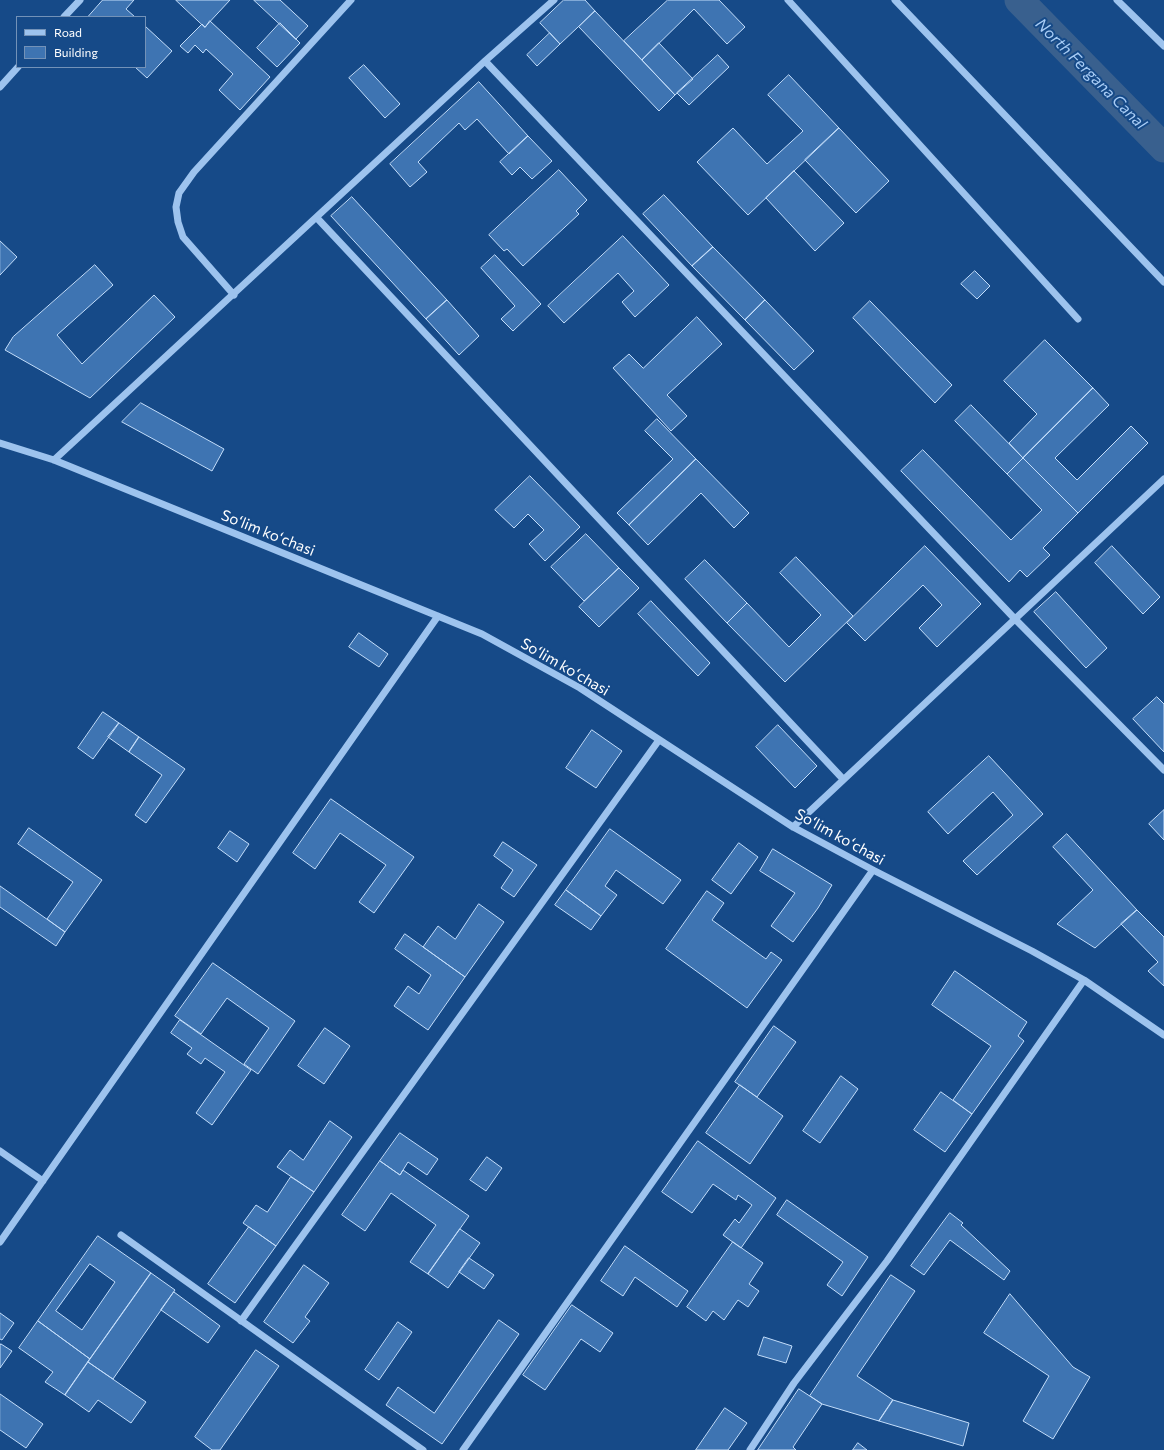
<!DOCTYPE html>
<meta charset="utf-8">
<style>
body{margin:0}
#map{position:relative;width:1164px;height:1450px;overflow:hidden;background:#164a88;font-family:Commissioner,sans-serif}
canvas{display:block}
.legend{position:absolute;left:16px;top:16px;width:130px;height:52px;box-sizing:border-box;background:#164a88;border:1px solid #7392b8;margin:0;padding:5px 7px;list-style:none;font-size:12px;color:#fff}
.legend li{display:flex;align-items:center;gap:8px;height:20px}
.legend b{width:20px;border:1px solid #7392b8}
</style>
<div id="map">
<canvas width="1164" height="1450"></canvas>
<ul class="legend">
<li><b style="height:5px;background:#9dc3ee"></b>Road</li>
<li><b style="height:11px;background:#3e74b2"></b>Building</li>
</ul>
</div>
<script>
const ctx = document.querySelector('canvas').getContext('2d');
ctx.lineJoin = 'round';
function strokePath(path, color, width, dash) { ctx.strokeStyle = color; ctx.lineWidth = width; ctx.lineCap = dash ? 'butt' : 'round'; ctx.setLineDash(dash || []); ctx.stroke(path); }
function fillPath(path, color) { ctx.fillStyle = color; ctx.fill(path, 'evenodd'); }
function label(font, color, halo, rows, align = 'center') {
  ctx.font = font + ' Commissioner,sans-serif'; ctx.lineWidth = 4; ctx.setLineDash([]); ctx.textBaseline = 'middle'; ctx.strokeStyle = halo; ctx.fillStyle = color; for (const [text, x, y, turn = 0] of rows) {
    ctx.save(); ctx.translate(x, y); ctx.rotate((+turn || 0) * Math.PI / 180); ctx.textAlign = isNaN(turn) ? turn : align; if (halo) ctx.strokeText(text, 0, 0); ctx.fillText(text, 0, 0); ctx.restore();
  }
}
strokePath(new Path2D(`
 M1019,0L1164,148`), '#39608e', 29);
const building = new Path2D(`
 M103,0H134L126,9L135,17H88Z
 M176,0H230L205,27Z
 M254,0H280L308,26L296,39Z
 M564,0H585L595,11L560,44L540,23Z
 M668,0H719L745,27L727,44L694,9L642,60L624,41Z
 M595,11L675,95L659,111L579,27Z
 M210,21L270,77L240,110L219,90L233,74L206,49L203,53L195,45L188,53L180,46L202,24L205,27Z
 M280,23L300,43L277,67L257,48Z
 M145,26L172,51L147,78L135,67H145Z
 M550,33L560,44L537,66L527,55Z
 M659,43L693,79L675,95L642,60Z
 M718,55L729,67L689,105L677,93Z
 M364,65L400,104L385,118L349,78Z
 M789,75L839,128L748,215L697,162L733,128L767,164L803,131L768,95Z
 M479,82L528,136L509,154L477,119L465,130L459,123L418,162L427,172L410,187L390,164Z
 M839,128L889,181L856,213L805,160Z
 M528,136L552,161L532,179L520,167L512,175L500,162Z
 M559,170L587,200L576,211L579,214L523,266L507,249L504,251L489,235Z
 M794,171L844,223L815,251L766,198Z
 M664,195L713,247L692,266L643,214Z
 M352,197L447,300L426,319L331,216Z
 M623,236L669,285L635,317L622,302L634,291L618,273L564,323L548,306Z
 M0,241L17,257L0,275Z
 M713,247L765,300L745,320L692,266Z
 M495,255L541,304L513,331L501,319L515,306L481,268Z
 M95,265L113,285L57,335L82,364L154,295L175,317L90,398L5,350L13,337Z
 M975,271L990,286L977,299L961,284Z
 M447,300L479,336L459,355L426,319Z
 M765,300L814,351L794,370L745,320Z
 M870,301L952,385L935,403L853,318Z
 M697,317L722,344L667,395L687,416L671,431L613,368L629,354L643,368Z
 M1045,340L1093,388L1023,458L1009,443L1037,414L1004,381Z
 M1093,388L1109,405L1055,458L1077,480L1131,426L1148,443L1078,513L1023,458Z
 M141,403L224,449L212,471L122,422Z
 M971,405L1023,458L1007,474L955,421Z
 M657,419L696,459L629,525L617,513L673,459L645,431Z
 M923,450L1011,540L1042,510L1007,474L1023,458L1078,513L1043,548L1050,555L1027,577L1020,570L1009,582L901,471Z
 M696,459L749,513L734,528L701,493L648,545L629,525Z
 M530,476L580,527L545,561L529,544L544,530L528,514L514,528L495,510Z
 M586,534L619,568L584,601L551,567Z
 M925,546L981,604L937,647L919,628L942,605L923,585L865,641L847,623Z
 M1112,546L1160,597L1143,614L1095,563Z
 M796,557L853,616L785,682L727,623L747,603L789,647L821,615L780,573Z
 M705,560L747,603L727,623L685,579Z
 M619,568L639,588L599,627L579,607Z
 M1056,592L1107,648L1086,668L1034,612Z
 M651,601L710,663L698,676L638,614Z
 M359,633L388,654L379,667L349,647Z
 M1157,697L1164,704V752L1133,719Z
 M103,712L119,723L93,759L78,748Z
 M119,723L139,737L129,752L108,737Z
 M778,725L817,766L795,788L756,747Z
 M592,730L622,751L596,788L566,768Z
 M139,737L185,769L146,823L135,815L162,775L129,752Z
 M989,756L1043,814L977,875L963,861L1013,815L993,792L948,834L928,812Z
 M331,799L414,857L374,913L359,902L386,865L340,833L315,869L293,853Z
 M1164,810V840L1149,824Z
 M29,828L102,880L65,932L47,919L73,882L18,844Z
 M610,829L681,880L663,904L616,870L605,886L617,895L601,916L566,890Z
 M230,831L249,844L237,862L218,848Z
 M1067,834L1137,910L1095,948L1057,924L1093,890L1053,847Z
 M503,842L537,865L514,897L501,888L513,870L494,856Z
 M739,843L758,857L731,894L712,880Z
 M773,849L832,885L818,908L793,942L771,926L795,893L760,871Z
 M0,886L65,932L56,946L0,907Z
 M566,890L601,916L591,930L555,905Z
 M707,891L724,903L712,920L766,959L771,952L782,960L747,1008L666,949Z
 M479,904L504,922L465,977L423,947L438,926L455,939Z
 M1137,910L1164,937V986L1148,971L1158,962L1121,924Z
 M405,934L465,977L428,1030L394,1006L408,986L419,994L431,975L395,949Z
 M213,963L295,1021L258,1074L244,1064L269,1028L227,998L201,1034L175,1016Z
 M955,971L1027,1022L1018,1036L1024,1041L972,1114L953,1100L991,1046L932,1005Z
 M180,1020L251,1070L212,1125L196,1113L225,1072L205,1058L201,1064L187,1054L192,1048L171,1033Z
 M774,1026L796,1042L757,1097L735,1082Z
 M325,1028L350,1046L324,1084L298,1066Z
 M841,1076L858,1089L820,1143L803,1131Z
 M740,1085L783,1116L750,1164L706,1133Z
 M941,1092L972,1114L945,1152L914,1130Z
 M330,1121L352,1137L314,1192L277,1167L290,1150L303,1160Z
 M400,1133L438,1159L427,1175L408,1162L400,1175L380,1161Z
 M698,1141L776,1198L741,1248L723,1235L735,1219L739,1223L752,1205L738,1195L736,1200L713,1184L692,1213L662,1192Z
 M487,1157L502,1168L486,1191L470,1180Z
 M380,1161L400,1175L403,1170L469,1216L428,1274L410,1262L436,1225L391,1193L365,1231L342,1215Z
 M291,1177L314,1192L276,1246L243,1223L256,1205L267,1212Z
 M787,1200L868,1257L842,1296L827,1285L843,1262L777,1215Z
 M950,1213L963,1223L961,1225L1010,1271L1004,1280L950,1240L924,1275L911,1266Z
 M249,1227L276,1246L235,1303L208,1284Z
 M460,1229L480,1243L448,1288L428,1274Z
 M98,1236L151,1273L90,1359L38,1321ZM90,1264L115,1282L82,1330L56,1311Z
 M733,1242L763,1263L749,1284L759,1291L748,1307L738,1300L724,1320L713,1311L706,1321L687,1307Z
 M625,1246L688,1291L677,1307L635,1277L623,1296L601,1281Z
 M469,1258L494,1275L484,1289L459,1272Z
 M304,1265L329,1283L305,1317L310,1321L293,1343L264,1322Z
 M151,1273L175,1290L113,1379L88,1362Z
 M891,1275L915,1291L857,1376L893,1400L879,1421L822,1404L810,1396Z
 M174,1292L220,1326L208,1343L161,1310Z
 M1010,1294L1073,1367L1090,1377L1053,1439L1023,1421L1049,1376L984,1333Z
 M572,1305L613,1333L600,1352L581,1339L545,1390L523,1375Z
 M0,1313L14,1323L2,1340L0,1339Z
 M499,1320L519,1334L442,1444L386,1405L398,1387L434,1413Z
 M38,1321L90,1359L65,1395L45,1382L53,1372L19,1348Z
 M398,1322L412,1332L379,1380L365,1370Z
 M764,1337L792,1346L786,1363L758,1355Z
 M1,1344L12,1351L0,1368V1346Z
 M256,1350L279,1366L220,1450H212L195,1437Z
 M88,1362L146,1402L131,1423L98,1400L89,1412L65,1395Z
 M799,1389L822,1404L793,1447L796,1450H758Z
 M0,1394L43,1424L26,1448L0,1430Z
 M893,1400L969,1423L963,1446L879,1421Z
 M725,1408L747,1423L728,1450H696Z
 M858,1443L867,1450H853Z`);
fillPath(building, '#3e74b2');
strokePath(building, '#c3ddfa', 1);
strokePath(new Path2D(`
 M788,0L1078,319
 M895,0L1164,282
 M1117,0L1164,46
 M64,17L80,0
 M485,61L1015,619L1164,479
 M0,87L18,67
 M317,218L843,779
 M234,295L183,237L178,222L176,207L179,193L194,172L351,0
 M0,443L54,460L482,634L580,688L793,827L873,870L1032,951L1084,980L1164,1035
 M54,460L485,61L554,0
 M793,827L1015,619L1164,770
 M0,1151L43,1181
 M121,1235L423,1450
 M0,1242L438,616
 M241,1321L659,740
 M463,1450L873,870
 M750,1450L794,1383L887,1261L1084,980`), '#9dc3ee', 7);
label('15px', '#fff', '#164a88', [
 ["Soʻlim koʻchasi",268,533,22],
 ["Soʻlim koʻchasi",565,667,30],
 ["Soʻlim koʻchasi",840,837,29]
]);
label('italic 16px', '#a9cdf6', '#164a88', [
 ["North Fergana Canal",1091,74,45]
]);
</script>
